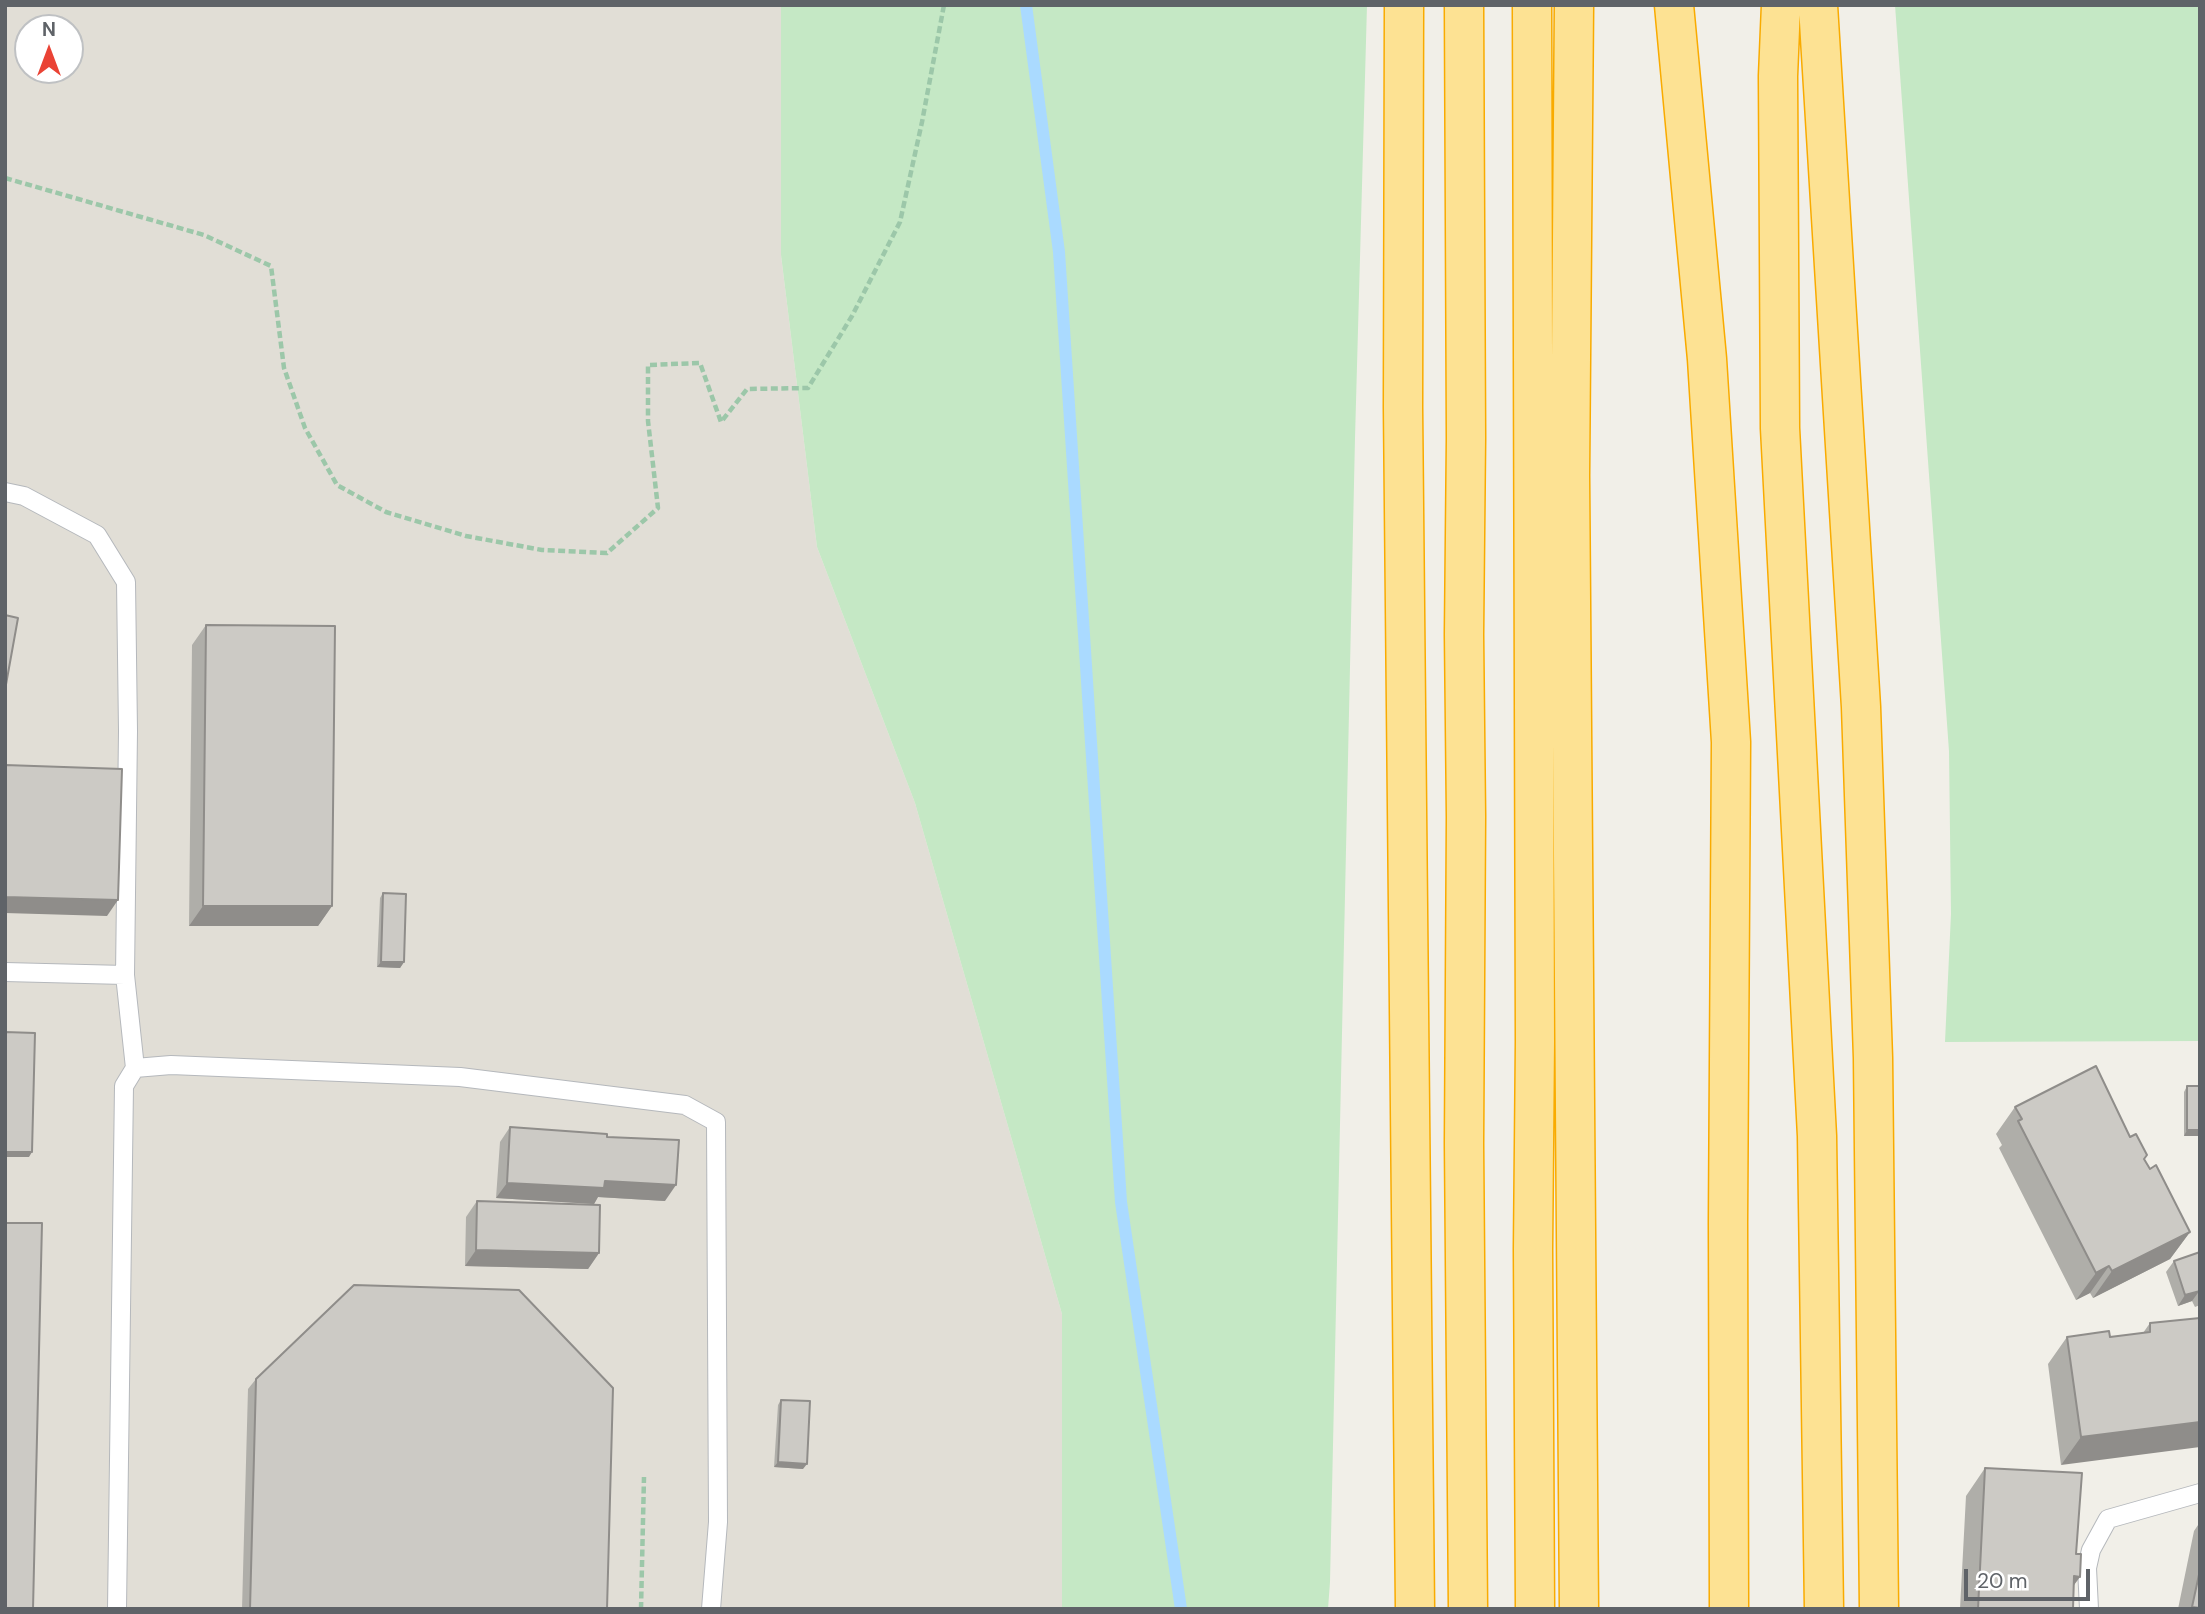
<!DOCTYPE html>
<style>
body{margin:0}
#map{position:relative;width:2205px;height:1614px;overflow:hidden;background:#f1efe8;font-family:"DM Sans",sans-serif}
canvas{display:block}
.frame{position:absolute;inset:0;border:7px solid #5f6368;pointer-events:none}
.north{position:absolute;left:14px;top:14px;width:70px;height:70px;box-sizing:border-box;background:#fff;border:2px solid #bfc1c3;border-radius:50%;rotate:0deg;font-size:19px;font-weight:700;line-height:28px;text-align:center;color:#5f6368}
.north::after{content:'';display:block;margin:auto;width:24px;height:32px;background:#ea4335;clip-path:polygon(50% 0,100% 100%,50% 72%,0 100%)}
.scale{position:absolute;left:1964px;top:1569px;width:126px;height:32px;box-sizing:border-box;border:4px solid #5f6368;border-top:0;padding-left:9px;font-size:21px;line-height:24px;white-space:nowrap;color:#5f6368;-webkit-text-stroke:5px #fff;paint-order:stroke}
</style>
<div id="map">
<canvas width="2205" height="1614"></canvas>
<div class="frame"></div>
<div class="north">N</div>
<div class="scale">20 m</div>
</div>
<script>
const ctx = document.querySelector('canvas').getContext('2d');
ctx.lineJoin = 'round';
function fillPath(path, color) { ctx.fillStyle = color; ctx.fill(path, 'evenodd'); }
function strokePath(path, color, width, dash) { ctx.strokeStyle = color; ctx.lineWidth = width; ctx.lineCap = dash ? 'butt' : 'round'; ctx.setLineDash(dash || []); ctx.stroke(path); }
fillPath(new Path2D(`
 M5,5H781V255L817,547L915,803L1062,1314V1609H5ZM28,28H70V70H28Z`), '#e1ded6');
fillPath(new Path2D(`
 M781,5H1367L1355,438L1330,1582L1328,1609H1062V1314L915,803L817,547L781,255Z
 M1895,5H2200V1041L1945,1042L1951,914L1949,751Z`), '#c5e8c5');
strokePath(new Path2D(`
 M1026,5L1059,252L1121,1202L1181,1609`), '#aadaff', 12);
const lane = new Path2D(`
 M5,492L24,496L97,535L126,582L128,731L125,975L135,1068
 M5,972L125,975
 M117,1609L124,1086L135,1068L171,1065L460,1077L685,1105L716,1122L718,1522L711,1609
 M2089,1609L2087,1568L2091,1550L2108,1519L2200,1493`);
const highway = new Path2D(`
 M1404,5L1403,407L1415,1609
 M1464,5L1466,438L1464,634L1466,817L1464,1143L1468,1609
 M1532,5L1535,1041L1533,1249L1535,1609
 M1574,5L1570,475L1579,1609
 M1674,5L1707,359L1731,742L1728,1222L1729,1609
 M1781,5L1778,76L1780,428L1817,1136L1824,1609
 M1818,5L1861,707L1873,1058L1879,1609`);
strokePath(lane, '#b5b8bc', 20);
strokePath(highway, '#f9ab00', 41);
strokePath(new Path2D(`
 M5,178L204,235L271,266L284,368L305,428L337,485L386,512L466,536L542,550L607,553L658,508L648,421V365L700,363L721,422L747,389L808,388L852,316L900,222L922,122L944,5
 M641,1609L644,1477`), '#9cc7a9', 4.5, [7, 3.5]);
strokePath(lane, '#fff', 18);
strokePath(highway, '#fde293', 38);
fillPath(new Path2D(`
 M206,625L332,906L318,926H189L192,645Z
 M383,893L404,962L400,968L377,967L380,898Z
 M2187,1086L2200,1136H2184V1092Z
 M2015,1107L2130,1137L2190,1232L2170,1259L2093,1298L2090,1293L2076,1300L1999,1148L2002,1145L1996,1134Z
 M510,1127L607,1137L665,1201L598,1197L594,1204L496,1198L500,1142Z
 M477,1201L599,1253L588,1269L465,1266L466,1217Z
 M2200,1252V1305L2195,1307L2192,1301L2178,1306L2166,1272L2174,1261Z
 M2200,1318L2061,1465L2048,1364L2067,1337H2110L2143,1333L2150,1323Z
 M256,1379L607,1609H242L248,1389Z
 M781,1400L803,1469L774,1467L778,1405Z
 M1985,1468L2074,1585L2073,1609H1960L1966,1496Z
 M2200,1522V1609H2178L2194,1531Z`), '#afaea9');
fillPath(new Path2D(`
 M5,897L118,900L107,916L5,913Z
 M203,906H332L318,926H189Z
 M381,962H404L400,968L377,967Z
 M2187,1130H2200V1136H2184Z
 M5,1152H32L29,1157H5Z
 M605,1181L676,1185L665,1201L598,1197L594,1204L496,1198L507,1183Z
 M2190,1232L2170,1259L2093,1298L2112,1271Z
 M476,1250L599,1253L588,1269L465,1266Z
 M2109,1266L2090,1293L2076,1300L2096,1273Z
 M2200,1290L2192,1301L2178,1306L2185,1295Z
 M2200,1422V1447L2061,1465L2081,1437Z
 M778,1462L807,1464L803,1469L774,1467Z
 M2074,1576L2080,1577L2060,1604Z`), '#8f8d8a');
const building = new Path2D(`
 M5,615L18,618L5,690Z
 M206,625L335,626L332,906H203Z
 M5,765L122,769L118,900L5,897Z
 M383,893L406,894L404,962H381Z
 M5,1032L35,1033L32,1152H5Z
 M2096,1066L2130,1137L2136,1134L2147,1155L2144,1159L2150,1169L2156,1165L2190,1232L2112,1271L2109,1266L2096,1273L2018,1121L2022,1119L2015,1107Z
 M2187,1086H2200V1130H2187Z
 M510,1127L607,1134V1137L679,1140L676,1185L605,1181L604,1188L507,1183Z
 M477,1201L600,1205L599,1253L476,1250Z
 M5,1223H42L33,1609H5Z
 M2200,1252V1291L2185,1295L2174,1261Z
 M354,1285L519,1290L613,1388L607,1609H250L256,1379Z
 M2200,1318V1422L2081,1437L2067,1337L2109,1331L2110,1337L2150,1332V1323Z
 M781,1400L810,1401L807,1464L778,1462Z
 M1985,1468L2082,1473L2076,1554H2081L2080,1577L2074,1576L2073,1609H1978Z
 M2200,1570V1608L2192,1607Z`);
fillPath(building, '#cccac5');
strokePath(building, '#8f8d8a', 2);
</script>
